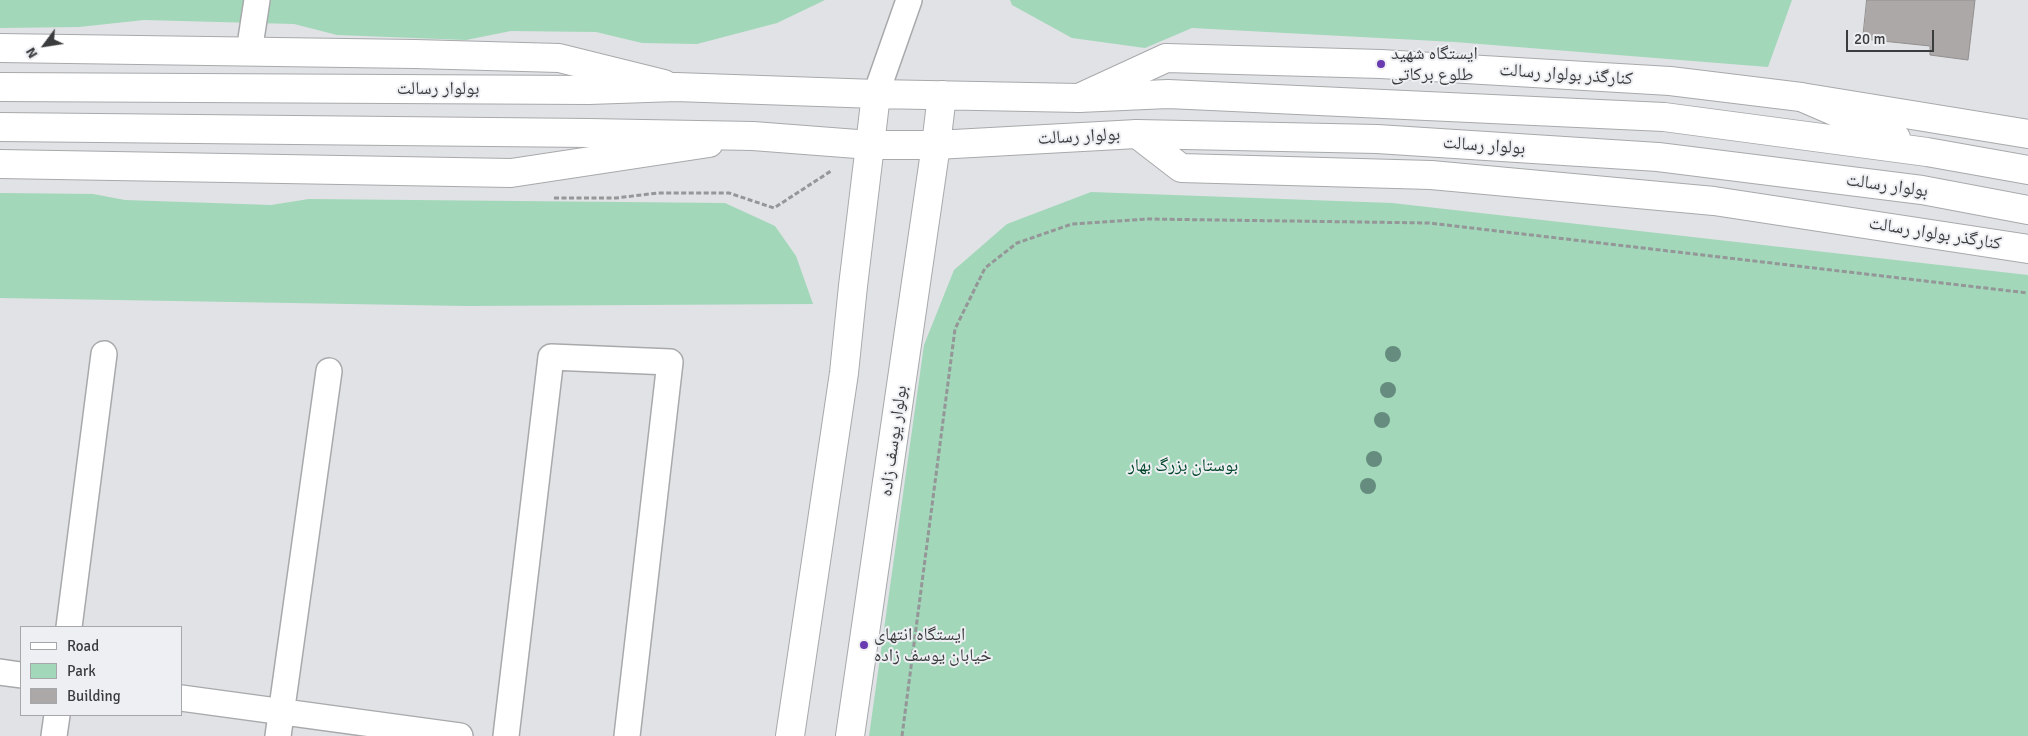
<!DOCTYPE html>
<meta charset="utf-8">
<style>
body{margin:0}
#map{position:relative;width:2028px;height:736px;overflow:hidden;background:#e0e2e5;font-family:Signika,sans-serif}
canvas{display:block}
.legend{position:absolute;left:20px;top:626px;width:162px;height:90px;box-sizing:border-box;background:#edeff2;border:1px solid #a6a7aa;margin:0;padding:6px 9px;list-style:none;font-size:15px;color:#3b3c3d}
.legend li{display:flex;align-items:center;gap:10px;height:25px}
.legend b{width:25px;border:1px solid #a6a7aa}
.north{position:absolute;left:20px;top:20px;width:50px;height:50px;-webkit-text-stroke:4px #edeff2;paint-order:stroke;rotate:239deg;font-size:14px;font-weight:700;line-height:20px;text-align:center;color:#3b3c3d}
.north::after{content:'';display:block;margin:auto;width:18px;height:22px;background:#3b3c3d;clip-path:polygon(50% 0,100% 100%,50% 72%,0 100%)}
.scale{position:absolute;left:1846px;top:30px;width:88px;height:22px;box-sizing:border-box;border:2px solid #3b3c3d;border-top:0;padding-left:6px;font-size:15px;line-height:18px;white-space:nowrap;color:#3b3c3d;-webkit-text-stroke:4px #edeff2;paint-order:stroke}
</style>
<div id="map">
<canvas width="2028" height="736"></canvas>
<ul class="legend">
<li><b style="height:6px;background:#fff"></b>Road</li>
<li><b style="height:14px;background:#a2d7b9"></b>Park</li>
<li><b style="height:14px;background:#aca8a8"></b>Building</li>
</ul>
<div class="north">N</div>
<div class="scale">20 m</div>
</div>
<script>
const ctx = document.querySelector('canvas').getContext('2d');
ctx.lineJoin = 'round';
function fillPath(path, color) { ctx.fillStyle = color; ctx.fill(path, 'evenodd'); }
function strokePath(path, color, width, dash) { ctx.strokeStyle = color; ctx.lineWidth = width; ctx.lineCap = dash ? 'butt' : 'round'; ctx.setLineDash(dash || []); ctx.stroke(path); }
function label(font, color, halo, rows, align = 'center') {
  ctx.font = font + ' Signika,"Noto Naskh Arabic",sans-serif'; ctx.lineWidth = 4; ctx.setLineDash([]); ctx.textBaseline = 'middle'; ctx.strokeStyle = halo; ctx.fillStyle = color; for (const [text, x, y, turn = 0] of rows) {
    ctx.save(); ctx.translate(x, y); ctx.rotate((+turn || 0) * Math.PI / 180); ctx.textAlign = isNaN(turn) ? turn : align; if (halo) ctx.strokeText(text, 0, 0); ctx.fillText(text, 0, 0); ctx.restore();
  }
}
fillPath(new Path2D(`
 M0,0H825L777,23L697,44L642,43L596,32L511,31L466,40L337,35L294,24L144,20L79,27L0,28Z
 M1010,0H1792L1768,67L1455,42L1192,28L1145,48L1072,38L1012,5Z
 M1091,192L1392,203L2028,275V736H869L924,345L954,270L1007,224Z
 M0,193L93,194L125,200L271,205L309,199L725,203L775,226L796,256L813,304L466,306L0,298Z`), '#a2d7b9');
const building = new Path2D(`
 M1867,0H1975L1968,60L1930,55V46L1863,39Z`);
fillPath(building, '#aca8a8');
strokePath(building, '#928f8e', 1);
const minor = new Path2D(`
 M249,52L257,0
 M876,94L909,0
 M69,627L104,354
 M0,672L21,675
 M181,698L460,736
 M54,736L57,715
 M278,736L329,371
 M506,736L551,357L670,362L627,736`);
const tertiary = new Path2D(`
 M0,48L415,54L559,58L664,84
 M1079,98L1166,58L1381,64L1670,81L1801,97L2028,134
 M1137,134L1181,168L1431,175L1714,201L2028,249
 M0,164L511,173L709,143`);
const secondary = new Path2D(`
 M790,736L844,373L853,286L870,145
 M850,736L936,145`);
const primary = new Path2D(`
 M0,87L589,90L676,87L876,94L1079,98L1168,94L1664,117L1927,152L2028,170
 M1801,97L1896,138
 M0,127L589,133L753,136L870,145H936L1137,134L1377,139L1658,157L1922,190L2028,210
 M870,145L876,94
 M936,145L942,95`);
strokePath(minor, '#a7a9ab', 28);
strokePath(tertiary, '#a7a9ab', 30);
strokePath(secondary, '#a7a9ab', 30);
strokePath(primary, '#a7a9ab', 30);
strokePath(new Path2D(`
 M554,198H616L658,193H729L774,208L831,171
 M902,736L955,329L985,268L1017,243L1072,224L1148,219L1429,223L2028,293`), '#949698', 3, [5, 2.5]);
strokePath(minor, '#fff', 25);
strokePath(tertiary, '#fff', 28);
strokePath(secondary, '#fff', 28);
strokePath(primary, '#fff', 28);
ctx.fillStyle = '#658c7e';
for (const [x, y] of [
 [1393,354],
 [1388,390],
 [1382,420],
 [1374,459],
 [1368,486]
]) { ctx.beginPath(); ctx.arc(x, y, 8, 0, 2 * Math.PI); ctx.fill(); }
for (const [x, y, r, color] of [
 [1381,64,5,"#6a3ab1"],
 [864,645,5,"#6a3ab1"]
]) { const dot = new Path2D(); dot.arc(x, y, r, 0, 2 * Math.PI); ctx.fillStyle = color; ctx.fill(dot); strokePath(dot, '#edeff2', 2); }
label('18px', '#3b3c3d', '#edeff2', [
 ["ایستگاه شهید",1391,54],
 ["طلوع برکاتی",1391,75],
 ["ایستگاه انتهای",874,635],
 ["خیابان یوسف زاده",874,656]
], 'left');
label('18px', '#3b3c3d', '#edeff2', [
 ["کنارگذر بولوار رسالت",1566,75,4],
 ["بولوار رسالت",438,89],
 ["بولوار رسالت",1079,137,-3],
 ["بولوار رسالت",1484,146,4],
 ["بولوار رسالت",1887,186,8],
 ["کنارگذر بولوار رسالت",1935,234,9],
 ["بولوار یوسف زاده",894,441,-82]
]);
label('18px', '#00462a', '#edeff2', [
 ["بوستان بزرگ بهار",1183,466]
]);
</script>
